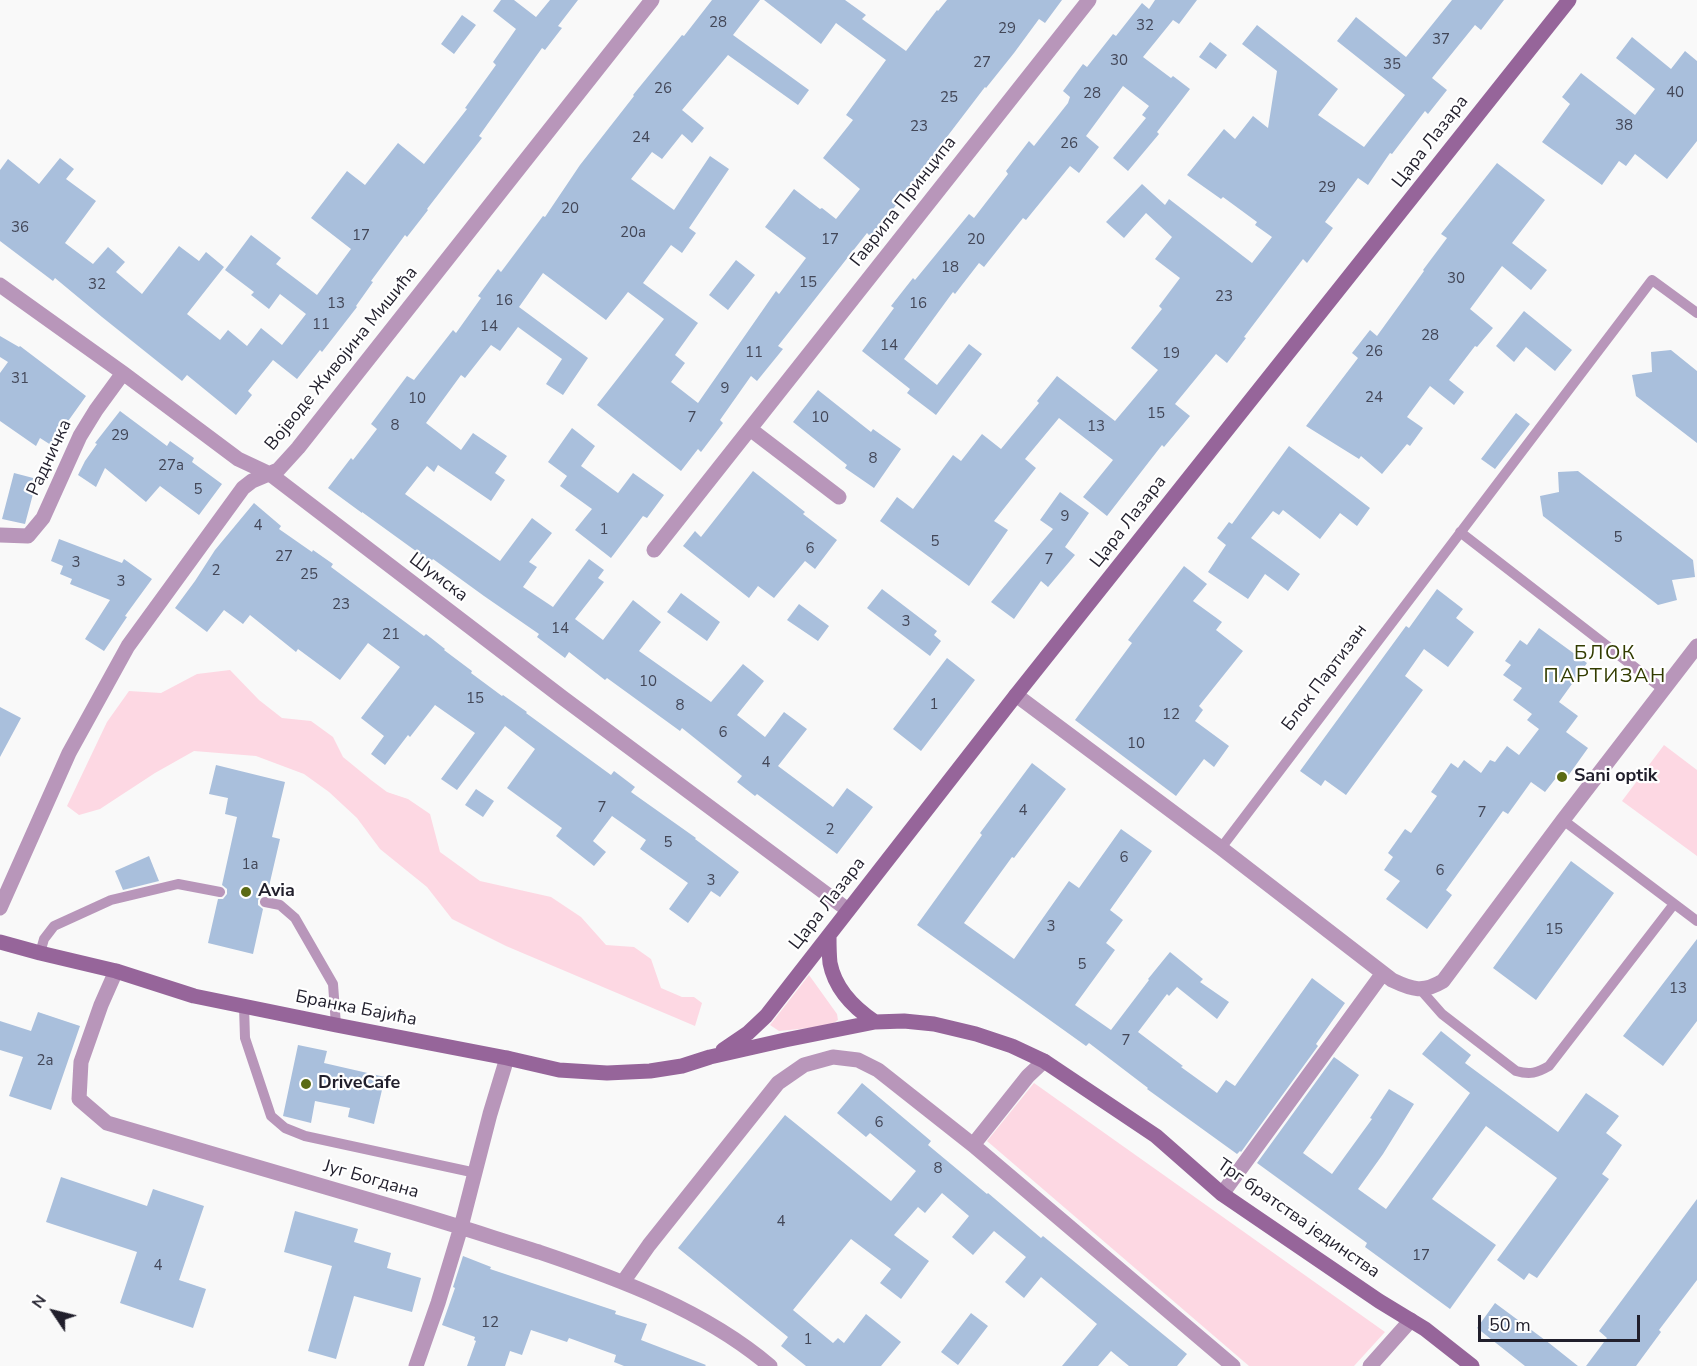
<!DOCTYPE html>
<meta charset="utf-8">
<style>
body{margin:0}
#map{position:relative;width:1697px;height:1366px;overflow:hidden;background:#f9f9f9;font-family:"Nunito Sans",sans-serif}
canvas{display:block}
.north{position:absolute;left:24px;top:1282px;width:60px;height:60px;-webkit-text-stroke:4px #fff;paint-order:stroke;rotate:305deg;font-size:16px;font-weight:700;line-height:24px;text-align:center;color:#211f2c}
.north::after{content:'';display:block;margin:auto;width:21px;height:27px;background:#211f2c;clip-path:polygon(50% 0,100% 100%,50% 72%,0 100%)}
.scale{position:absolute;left:1478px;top:1315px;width:162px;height:27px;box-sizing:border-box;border:3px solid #211f2c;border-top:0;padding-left:8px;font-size:18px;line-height:21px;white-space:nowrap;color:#211f2c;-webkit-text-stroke:4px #fff;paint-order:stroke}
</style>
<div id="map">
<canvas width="1697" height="1366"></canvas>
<div class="north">N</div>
<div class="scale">50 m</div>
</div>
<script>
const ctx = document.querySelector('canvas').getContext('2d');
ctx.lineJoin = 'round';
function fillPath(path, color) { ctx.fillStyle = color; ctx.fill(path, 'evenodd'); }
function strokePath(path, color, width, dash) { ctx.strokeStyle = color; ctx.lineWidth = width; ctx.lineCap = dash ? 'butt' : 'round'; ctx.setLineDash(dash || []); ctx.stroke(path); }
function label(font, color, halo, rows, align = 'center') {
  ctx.font = font + ' "Nunito Sans",sans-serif'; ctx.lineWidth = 4.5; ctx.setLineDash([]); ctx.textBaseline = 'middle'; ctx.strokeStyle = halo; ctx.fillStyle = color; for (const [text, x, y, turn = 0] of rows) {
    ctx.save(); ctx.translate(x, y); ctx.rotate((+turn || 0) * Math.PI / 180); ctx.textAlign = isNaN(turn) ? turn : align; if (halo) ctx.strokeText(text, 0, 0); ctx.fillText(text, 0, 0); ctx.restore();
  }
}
fillPath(new Path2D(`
 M230,670L259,700L282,718L311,721L333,737L343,757L371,780L387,792L408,799L430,814L440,852L480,881L551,897L581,917L606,945L634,947L651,959L661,988L682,997H694L702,1003L695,1026L506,946L452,919L427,887L380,849L357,818L329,792L304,774L256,756L194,751L155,773L100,809L79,815L67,806L107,722L129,691L161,693L197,674Z
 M1664,745L1697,770V856L1622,801Z
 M809,975L837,1014L838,1020L829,1026L779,1031L770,1025Z
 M1034,1083L1385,1332L1354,1366H1249L987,1141Z`), '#fdd8e3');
fillPath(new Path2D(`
 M501,0H514L536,17L550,0H578L558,26L562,28L545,50L542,48L479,136L482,138L427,209L428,210L407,237L405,235L371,281L373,282L356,306L357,307L322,352L320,350L297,379L273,360L248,391L252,395L236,415L187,375L182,381L102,317L55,278L53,281L0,241V170L8,159L39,184L60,158L74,169L66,179L96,201L65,243L93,264L108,247L125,262L116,272L142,294L179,246L199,261L206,252L224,267L187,314L220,340L228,330L247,346L261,328L282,345L306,314L280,294L269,309L251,295L254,292L225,270L251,235L281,258L276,264L317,295L351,249L311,218L347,171L365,185L398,143L424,164L467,109L465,108L496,65L493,62L516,29L493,11Z
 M712,0H760L733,35L809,90L798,105L728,55L682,110L704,128L692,143L682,134L662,159L652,152L631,179L674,210L710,156L729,169L689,228L696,233L682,253L671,245L643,283L698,323L675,355L685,363L671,382L698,403L776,291L779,294L806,258L765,227L794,189L820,209L822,208L836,219L860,189L823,158L853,120L846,115L886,60L836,23L821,44L764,0H845L866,15L862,19L906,51L937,10L938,11L947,0H1062L1045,23L1039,19L1014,53L986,88L985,87L917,176L891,212L894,214L874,240L867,233L778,346L783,349L757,381L751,376L720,420L723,423L701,452L698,449L681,471L597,405L664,319L628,292L606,320L543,273L519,307L588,358L563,395L546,384L562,359L518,327L500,351L491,345L465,378L461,375L426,423L461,450L473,433L507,456L495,473L505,480L491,501L438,465L434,472L427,466L405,494L500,561L532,518L552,533L529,562L537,567L523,587L553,607L589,559L604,570L598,578L604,582L575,619L603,640L633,600L661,622L639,651L711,702L743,664L764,681L737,715L765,737L784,712L807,729L778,766L833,807L847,788L873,807L837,854L757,794L755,796L737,782L742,776L682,728L680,731L607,678L605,680L569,652L565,658L537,637L539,634L484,596L433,559L431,562L362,512V513L328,488L351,458L353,460L377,429L371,424L407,376L414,380L453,330L456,333L481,298L478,296L498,269L501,272L543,216L545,217L580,165L634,96L633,95L682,35L684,36Z
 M1155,0H1197L1179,24L1173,20L1143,57L1171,78L1173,76L1190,89L1157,132L1159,134L1128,171L1113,158L1146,118L1142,115L1149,106L1123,86L1086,136L1099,147L1079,173L1070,166L1026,220L1023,218L984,267L979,263L955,294L953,292L904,359L937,385L969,344L982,354L936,415L907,393L910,389L862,351L894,308L891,306L913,278L915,280L969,214L974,218L1008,174L1006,171L1029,141L1034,146L1068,103L1070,97L1063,91L1083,64L1087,67L1113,34L1116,36L1142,3L1149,9Z
 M1452,0H1504L1481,30L1475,25L1432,78L1447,90L1428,114L1425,111L1392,154L1390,153L1368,185L1358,178L1325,222L1333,228L1307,263L1303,259L1266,308L1244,337L1246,338L1227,363L1216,354L1175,404L1190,416L1164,447L1162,445L1107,516L1083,497L1113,460L1059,418L1025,459L1036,468L994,521L1008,530L969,586L880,521L897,497L913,509L953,455L961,461L982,434L1001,449L1039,403L1037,401L1057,376L1115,421L1158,370L1131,348L1162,309L1159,306L1180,278L1155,259L1172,237L1146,213L1124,238L1106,222L1142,184L1165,205L1169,199L1252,263L1272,237L1255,225L1257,222L1223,197L1221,199L1187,175L1224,129L1235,139L1253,116L1268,128L1277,71L1242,44L1257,25L1338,89L1318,115L1364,147L1405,95L1337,41L1356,17L1406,57Z
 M462,15L476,25L454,54L441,44Z
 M1632,37L1671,69L1685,51L1697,61V141L1667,179L1635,154L1626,166L1619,161L1602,185L1542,142L1570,104L1562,97L1581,73L1635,115L1655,89L1616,58Z
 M1210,42L1227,55L1216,69L1199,57Z
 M1497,163L1545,200L1512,243L1547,270L1531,290L1502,266L1470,309L1493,328L1477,347L1475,346L1449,380L1464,392L1454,405L1430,386L1407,417L1423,428L1410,446L1407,444L1382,474L1361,456L1359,459L1306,426L1358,358L1352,353L1370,330L1377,336L1424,271L1423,270L1447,238L1441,234Z
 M736,260L755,275L728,310L709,295Z
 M1524,311L1572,350L1555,371L1526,347L1514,362L1496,346Z
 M0,336L19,347L20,346L86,396L51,445L40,438L36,446L0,421V373L8,362L0,357Z
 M1671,350L1697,371V443L1636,396L1632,375L1652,372L1651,352Z
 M818,390L871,432L873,429L901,449L874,488L845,468L847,465L793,422Z
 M120,411L167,446L170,441L194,458L192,462L222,484L199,515L160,486L146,502L105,468L96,487L78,475L85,461L97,444L95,443Z
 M1516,413L1530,424L1495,469L1481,459Z
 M572,428L595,446L581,466L618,493L633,473L664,495L647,518L643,516L611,558L575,530L592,509L560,486L567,476L548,462Z
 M1289,446L1370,508L1357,526L1340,513L1320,539L1283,510L1279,515L1273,511L1251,538L1300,574L1288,591L1265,574L1248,599L1208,572L1226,545L1217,538L1229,522L1232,524Z
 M753,471L805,512L803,514L837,540L815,569L805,561L774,598L758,586L749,598L683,546L695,531L701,537Z
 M1578,471L1693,560L1695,577L1672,580L1677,600L1658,605L1543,516L1540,496L1559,492L1558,472Z
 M14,473L37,479L25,524L2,519Z
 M1060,492L1089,513L1065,547L1075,555L1048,587L1041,581L1014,619L991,602L1053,529L1040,520Z
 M254,503L281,526L279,529L312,552L313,550L333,564L331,567L424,636L426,634L445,649L444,650L472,671L471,673L502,696L503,695L527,712L526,713L611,775L614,771L635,787L631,792L696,838L695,839L739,872L720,897L711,891L688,923L669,909L688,883L640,849L646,840L612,816L593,841L606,852L594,866L556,836L562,828L507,788L535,749L505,726L457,790L441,779L475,733L435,705L410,737L408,735L385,765L371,754L384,736L361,718L400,667L368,643L340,680L298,649L296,652L250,615L243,624L224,610L207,632L175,608L195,581L215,550Z
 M59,539L122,563L124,559L152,579L125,616L127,617L104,651L85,639L110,600L70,584L72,579L60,574L63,566L51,561Z
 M1184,566L1207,584L1193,601L1222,622L1216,630L1243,651L1199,706L1203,710L1195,721L1229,746L1214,767L1204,759L1176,796L1075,720L1132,643L1128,640Z
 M882,589L937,631L934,635L941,641L930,656L867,608Z
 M1437,589L1463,609L1456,618L1474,632L1448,667L1424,649L1405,676L1423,690L1346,795L1325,780L1321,786L1300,771L1406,626L1409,628Z
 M681,593L720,622L707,641L667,612Z
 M799,604L829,626L818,641L787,620Z
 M1539,628L1587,663L1559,702L1578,716L1566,732L1588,748L1563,783L1556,778L1545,792L1531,782L1508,814L1503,811L1446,890L1452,895L1427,929L1386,899L1400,881L1384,870L1393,857L1388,853L1405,829L1411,833L1437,796L1431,792L1451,763L1458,768L1464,760L1481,773L1490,760L1495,762L1507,746L1519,755L1539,729L1527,720L1532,714L1513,700L1522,688L1503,675L1511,665L1505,661L1520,640L1527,645Z
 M947,658L975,680L921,751L893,729Z
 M0,707L21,718L0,757Z
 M1032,763L1066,789L1014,858L1012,857L964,923L1014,959L1069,881L1079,888L1121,829L1152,851L1110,910L1123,920L1106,943L1115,950L1075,1005L1111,1030L1149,980L1148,979L1170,952L1203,979L1200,982L1229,1002L1217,1019L1177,987L1169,996L1167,994L1138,1032L1183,1066L1181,1067L1217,1093L1226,1080L1235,1086L1312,978L1345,1003L1316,1044L1318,1046L1241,1152L1240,1151L1237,1154L1147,1089L1148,1088L1089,1043L1086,1046L917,925L982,835L980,833Z
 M216,765L285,782L272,837L280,839L267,895H262L258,900V905L263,909L253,954L208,943L218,899H223L227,894V889L222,885L237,817L225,814L228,798L209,794Z
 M476,789L494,801L483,817L465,805Z
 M149,856L159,881L123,890L115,871Z
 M1571,861L1614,893L1536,1000L1493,968Z
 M1697,939V1021L1663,1066L1623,1036Z
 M38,1012L80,1026L51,1110L9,1096L23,1057L0,1050V1021L31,1031Z
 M1441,1031L1471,1055L1465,1063L1558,1132L1586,1093L1619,1116L1606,1133L1622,1145L1602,1174L1609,1179L1537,1278L1529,1273L1524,1280L1497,1260L1557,1178L1486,1126L1432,1199L1496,1245L1450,1309L1365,1247L1367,1243L1257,1163L1334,1057L1359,1075L1303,1153L1332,1174L1372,1119L1370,1118L1389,1089L1414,1104L1383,1154L1358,1189L1386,1209L1470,1093L1422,1054Z
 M298,1045L327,1051L324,1063L385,1077L374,1124L348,1117L350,1108L315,1101L311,1123L283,1116Z
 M862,1083L931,1141L928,1145L987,1194L988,1193L1041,1238L1043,1236L1187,1354L1177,1366H1129L1111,1351L1098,1366H1062L1097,1324L1041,1277L1024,1298L1005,1282L1026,1257L994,1231L973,1255L952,1237L969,1216L942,1193L925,1213L918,1207L894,1235L929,1261L901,1299L880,1283L891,1269L851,1239L793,1310L833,1343L838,1338L844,1343L866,1314L901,1342L881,1366H806L781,1346L788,1337L678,1248L785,1115L891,1201L916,1171L870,1133L866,1137L837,1113Z
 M61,1177L147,1206L153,1189L204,1206L179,1280L206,1289L193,1328L120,1303L137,1252L46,1222Z
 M1697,1199V1280L1659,1330L1661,1332L1636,1366H1586L1607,1338L1599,1331Z
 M295,1211L358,1229L354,1242L391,1253L387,1268L421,1278L412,1312L354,1296L336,1359L308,1351L332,1266L284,1252Z
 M463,1256L491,1267L490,1269L616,1311L615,1314L647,1324L641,1340L706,1365L705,1366H624L614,1362L616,1355L569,1338L567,1342L531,1330L522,1355L510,1351L505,1366H467L476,1341L474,1340L475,1337L442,1325L455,1288L453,1287Z
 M1495,1303L1549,1343L1578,1366H1525L1477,1328Z
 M971,1313L988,1326L958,1365L941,1352Z`), '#a9bfdc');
strokePath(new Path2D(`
 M1460,532L1664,690
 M1563,820L1697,921
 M1221,848L1652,280L1697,313
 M265,902L280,905L295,918L333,984L336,1025
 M40,953L44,939L54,926L111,900L178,884L220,892
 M1420,989L1442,1014L1516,1071C1530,1075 1537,1073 1549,1066L1674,904
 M244,1006L245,1038L271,1116L285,1128L305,1136L476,1173`), '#b896ba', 10);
strokePath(new Path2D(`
 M0,285L123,373L238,459L270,474L563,698L848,910
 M750,429L839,497
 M0,535L28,536L43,518L80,436L96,410L123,373
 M654,550L1089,0
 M1016,695L1221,848L1392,980C1413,990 1423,993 1443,981L1563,820L1697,646
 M0,908L69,753L128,646L243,488L252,481L278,470L298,448L652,0
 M116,971L101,1005L81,1062L79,1099L107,1123C206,1152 305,1181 404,1210C449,1223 494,1238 539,1252C619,1279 704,1310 770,1366
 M1044,1061L1028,1076L973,1145L1233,1366
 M1222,1194L1383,973
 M623,1282L649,1245L778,1083L804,1065L833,1057L858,1060L878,1070L973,1145
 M416,1366L438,1303L461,1227L490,1114L507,1058
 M1370,1366L1411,1320`), '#b896ba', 15);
strokePath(new Path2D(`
 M829,935C829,944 829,954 830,963C835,989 854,1008 875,1022
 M0,942L40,953L116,971L194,996L336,1025L507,1058L559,1070L607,1073L650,1071L682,1066L710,1057L785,1040L875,1022L904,1021L934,1024L976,1034L1012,1046L1044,1061L1156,1136L1222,1194L1379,1301L1425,1329L1472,1366
 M723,1050L748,1033L766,1016L1016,695L1569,0`), '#96659a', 15);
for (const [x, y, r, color] of [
 [1562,777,6,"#5b6a14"],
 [246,892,6,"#5b6a14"],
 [306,1084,6,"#5b6a14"]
]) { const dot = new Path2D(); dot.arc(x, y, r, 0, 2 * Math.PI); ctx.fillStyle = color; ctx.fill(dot); strokePath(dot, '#fff', 2); }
label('15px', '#434758', null, [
 ["28",718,23],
 ["32",1145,26],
 ["29",1007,29],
 ["37",1441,40],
 ["30",1119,61],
 ["27",982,63],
 ["35",1392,65],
 ["26",663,89],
 ["40",1675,93],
 ["28",1092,94],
 ["25",949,98],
 ["38",1624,126],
 ["23",919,127],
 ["24",641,138],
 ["26",1069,144],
 ["29",1327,188],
 ["20",570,209],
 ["36",20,228],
 ["20a",633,233],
 ["17",361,236],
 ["17",830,240],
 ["20",976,240],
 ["18",950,268],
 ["30",1456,279],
 ["15",808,283],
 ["32",97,285],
 ["23",1224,297],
 ["16",504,301],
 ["13",336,304],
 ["16",918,304],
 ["11",321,325],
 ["14",489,327],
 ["28",1430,336],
 ["14",889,346],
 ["26",1374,352],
 ["11",754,353],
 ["19",1171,354],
 ["31",20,379],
 ["9",725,389],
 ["24",1374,398],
 ["10",417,399],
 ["15",1156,414],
 ["7",692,418],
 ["10",820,418],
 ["8",395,426],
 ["13",1096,427],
 ["29",120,436],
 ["8",873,459],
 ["27a",171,466],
 ["5",198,490],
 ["9",1065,517],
 ["4",258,526],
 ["1",604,530],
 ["5",1618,538],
 ["5",935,542],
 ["6",810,549],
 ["27",284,557],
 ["7",1049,560],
 ["3",76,563],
 ["2",216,571],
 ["25",309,575],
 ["3",121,582],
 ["23",341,605],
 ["3",906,622],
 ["14",560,629],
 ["21",391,635],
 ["10",648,682],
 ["15",475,699],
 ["1",934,705],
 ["8",680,706],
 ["12",1171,715],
 ["6",723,733],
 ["10",1136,744],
 ["4",766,763],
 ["7",602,808],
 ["4",1023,811],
 ["7",1482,813],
 ["2",830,830],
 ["5",668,843],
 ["6",1124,858],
 ["1a",250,865],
 ["6",1440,871],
 ["3",711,881],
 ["3",1051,927],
 ["15",1554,930],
 ["5",1082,965],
 ["13",1678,989],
 ["7",1126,1041],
 ["2a",45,1061],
 ["6",879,1123],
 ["8",938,1169],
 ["4",781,1222],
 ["17",1421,1256],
 ["4",158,1266],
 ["12",490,1323],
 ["1",808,1340]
]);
label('18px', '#211f2c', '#fff', [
 ["Цара Лазара",1431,142,-52],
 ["Гаврила Принципа",904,202,-52],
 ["Војводе Живојина Мишића",342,359,-51],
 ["Радничка",50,458,-65],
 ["Цара Лазара",1129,522,-52],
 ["Шумска",438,578,37],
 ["Блок Партизан",1325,678,-53],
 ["Цара Лазара",828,904,-52],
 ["Бранка Бајића",356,1009,11],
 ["Југ Богдана",371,1180,16],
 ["Трг братства јединства",1298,1219,35]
]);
label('bold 18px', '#211f2c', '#fff', [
 ["Sani optik",1574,777],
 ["Avia",258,892],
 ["DriveCafe",318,1084]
], 'left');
ctx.letterSpacing = '1.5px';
label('20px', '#323c00', '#fff', [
 ["БЛОК",1605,654],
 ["ПАРТИЗАН",1605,677]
]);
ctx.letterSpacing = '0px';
</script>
